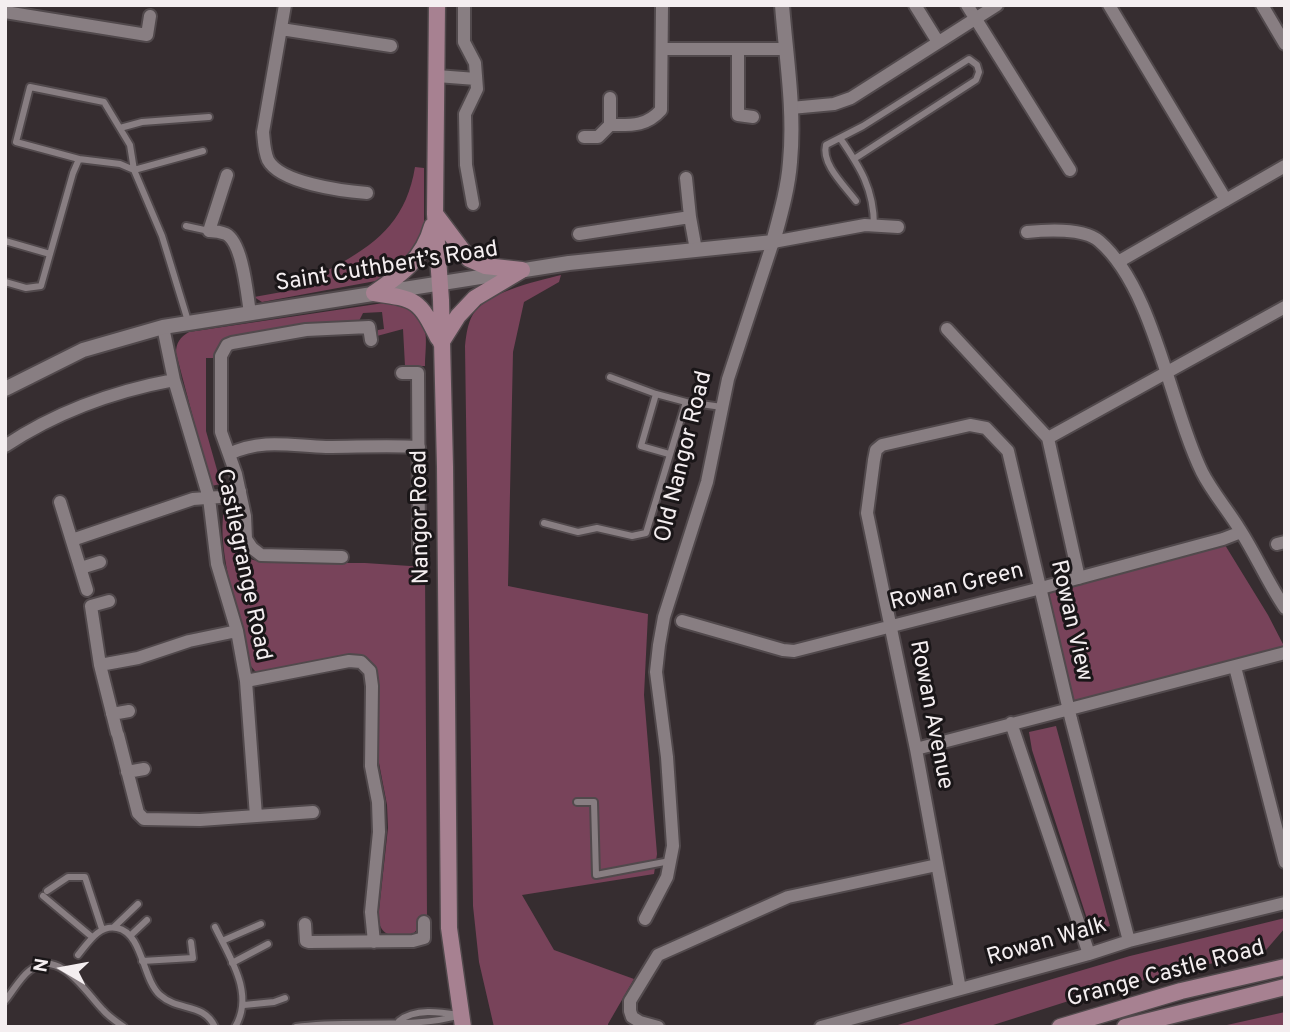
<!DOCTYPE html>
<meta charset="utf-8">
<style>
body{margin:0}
#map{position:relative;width:1290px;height:1032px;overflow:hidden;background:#362d30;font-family:Overpass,sans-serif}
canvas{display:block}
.frame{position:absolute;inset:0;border:7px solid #f4eef0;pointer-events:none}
.north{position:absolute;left:28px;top:934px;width:70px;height:70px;-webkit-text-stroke:5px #1a1618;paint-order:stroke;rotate:280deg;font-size:19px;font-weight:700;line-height:28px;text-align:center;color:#f4eef0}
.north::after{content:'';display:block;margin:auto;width:24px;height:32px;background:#f4eef0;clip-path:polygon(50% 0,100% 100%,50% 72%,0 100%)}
</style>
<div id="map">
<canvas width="1290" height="1032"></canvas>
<div class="frame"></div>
<div class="north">N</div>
</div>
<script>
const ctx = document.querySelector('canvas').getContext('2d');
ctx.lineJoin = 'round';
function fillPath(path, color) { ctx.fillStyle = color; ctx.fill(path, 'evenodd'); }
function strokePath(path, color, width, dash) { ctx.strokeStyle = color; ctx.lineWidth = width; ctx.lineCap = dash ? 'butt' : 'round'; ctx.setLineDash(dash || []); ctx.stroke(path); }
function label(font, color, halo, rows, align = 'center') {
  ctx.font = font + ' Overpass,sans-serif'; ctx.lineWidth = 6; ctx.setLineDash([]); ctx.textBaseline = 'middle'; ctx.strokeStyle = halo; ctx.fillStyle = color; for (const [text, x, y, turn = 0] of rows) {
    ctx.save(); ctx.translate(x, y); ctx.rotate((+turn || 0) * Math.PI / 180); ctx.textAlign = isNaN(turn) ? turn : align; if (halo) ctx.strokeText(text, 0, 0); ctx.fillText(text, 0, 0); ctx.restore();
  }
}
fillPath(new Path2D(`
 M415,167L424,168V227L416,252L381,280L262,302L254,297L293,290L296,283C313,279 326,271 341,263C382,240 407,216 415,167Z
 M561,275L559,282L524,302L513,352L508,586L648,614L644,695L657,854L654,874L522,895L554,950L634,979L608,1024V1027H494L479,962L473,906L465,346C466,337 467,327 471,318C483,292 535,282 561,275Z
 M397,301C403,307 411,308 417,314C430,327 425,349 425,366H405L403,329L377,336L378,330L384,329L382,312L363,313L359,321L303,324L230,337L219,345L214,358H206V431L221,484L211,486L176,353C176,343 180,337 189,332Z
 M229,509L231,546L239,554L253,560L270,563H365L425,567L427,919L412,935C396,936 382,939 378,919L388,828L387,805L379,763L377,686L350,658L260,672L255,671L250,665C241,621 216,552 224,510Z
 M1225,545L1268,615L1285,648L1078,702L1071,699L1048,596L1052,591Z
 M1056,726L1110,926L1091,931L1032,750L1029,732Z
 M1285,918V928L1266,950L1100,991L987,1027H891L1130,956Z
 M1285,1012V1027H1218Z`), '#78435a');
const service = new Path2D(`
 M120,128L142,122L209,117
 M840,138C860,167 874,189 874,226
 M79,159L16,142L30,87L104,102L130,145L134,170L203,151
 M854,159L976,80L979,72L977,65L969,59L863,126L826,145C821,164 845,186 856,201
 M186,226L209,231
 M5,241L50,254
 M5,282L26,288L41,286L73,173L79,159L120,164L134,170L162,236L188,321
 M610,377L656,394
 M669,454L641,446L656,394L686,402L722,407
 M544,523L578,532L597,528L632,536L646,533L686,402
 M577,802H594L596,875L670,861
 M47,891L68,877H85L102,929
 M43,896L92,937
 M114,927L138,904
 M215,927C230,958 255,994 235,1027
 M130,936L147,920
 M222,941L261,924
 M78,955C88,943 99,924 117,928C143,933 142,979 160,995C179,1012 203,1002 215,1027
 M142,961L193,958L191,942
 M232,963L268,944
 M5,1001C13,991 20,978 29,971C59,946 86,993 103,1010C109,1017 117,1022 124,1027
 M244,1005L274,1002L285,998
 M399,1021C415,1008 440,1012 459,1015
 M296,1027C349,1019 412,1030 461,1015`);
const minor = new Path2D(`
 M285,5L263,132C264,141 264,151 268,160C280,183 342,191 367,193
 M464,5V42L475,63L477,89L465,114L466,165L473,204
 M915,5L938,42
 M967,5L1070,170
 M1109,5L1226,200
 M1262,5L1285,44
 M5,12L147,35L150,16
 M281,29L391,46
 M663,49H785
 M738,50V115L753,117
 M437,76L476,79
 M791,108L834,104L851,98L997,5
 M610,125C630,125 646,127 661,110L662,5
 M584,137H598L610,125V98
 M227,175L209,231C214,231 221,232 226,234C243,243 247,295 250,313
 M686,178L690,217
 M1027,232C1046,230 1084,228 1099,241C1154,288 1170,407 1202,472C1212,492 1228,510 1240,530C1256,555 1268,583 1285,608
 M579,234L690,217L696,250
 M1118,262L1285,166
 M163,327L174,380L209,498L217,564L237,631L246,681L256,816
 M947,329L1048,438L1079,578
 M402,373H418L419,550
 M1048,438L1285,307
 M5,446C56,412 115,391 174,380
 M229,454C262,438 292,446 326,447C357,447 388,445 419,447
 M60,502L87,590
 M72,540L193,499L220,497L240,491
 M1277,544L1285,542
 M342,557L261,555L252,548L246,539L245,516L236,474L221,432V356L227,345L232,343L306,330L369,327L371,340
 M81,568L100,562
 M109,601L91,606L100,665L117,733
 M682,621L783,650L794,651L1041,588L1223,539L1241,532
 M100,665L138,658L189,641L237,631
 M1235,667L1285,862
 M246,681L349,661L361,662L370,671L372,686L371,766L378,802L379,832L371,912L374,942
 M112,714L129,711
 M1011,723L1089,954
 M118,735L138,813L144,819L200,820L313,812
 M916,749L1285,653
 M127,772L144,769
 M645,919L667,877L673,846L667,757L656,672L659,645L664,617L707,482L728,379L773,242L865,225L898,227
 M305,924L306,941L309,942L413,941L424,938V922
 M960,989L916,749L867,513L874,460L876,450L882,445L970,425L986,428L1008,451L1071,719L1129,941
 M658,1027L640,1022L632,1017L630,1011V1001L658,955L788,897L937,865
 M821,1027L1089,954L1129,941L1285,903`);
const tertiary = new Path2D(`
 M5,389L83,350L163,327L569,263L773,242C780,216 788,189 790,162C795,110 786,57 782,5`);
const secondary = new Path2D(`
 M437,5L435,214L441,300L445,467L449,928L463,1027
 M436,215L469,259L485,266L522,270
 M374,293C402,274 423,259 432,226
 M374,293C416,299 419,299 438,338
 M441,343L458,316L475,298L522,270
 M1060,1027L1181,991L1285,967
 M1125,1027L1285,987`);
strokePath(service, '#51494c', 10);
strokePath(minor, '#51494c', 16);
strokePath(tertiary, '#51494c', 18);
strokePath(secondary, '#51494c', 19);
strokePath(service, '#887e82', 6);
strokePath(minor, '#887e82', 12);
strokePath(tertiary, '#887e82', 14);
strokePath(secondary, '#a78191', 16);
label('23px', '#f4eef0', '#1a1618', [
 ["Saint Cuthbert’s Road",387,268,-9],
 ["Old Nangor Road",685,457,-76],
 ["Nangor Road",422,517,-91],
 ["Castlegrange Road",242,565,78],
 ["Rowan Green",957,588,-14],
 ["Rowan View",1070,621,77],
 ["Rowan Avenue",930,715,79],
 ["Rowan Walk",1047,943,-16],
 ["Grange Castle Road",1166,975,-15]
]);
</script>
